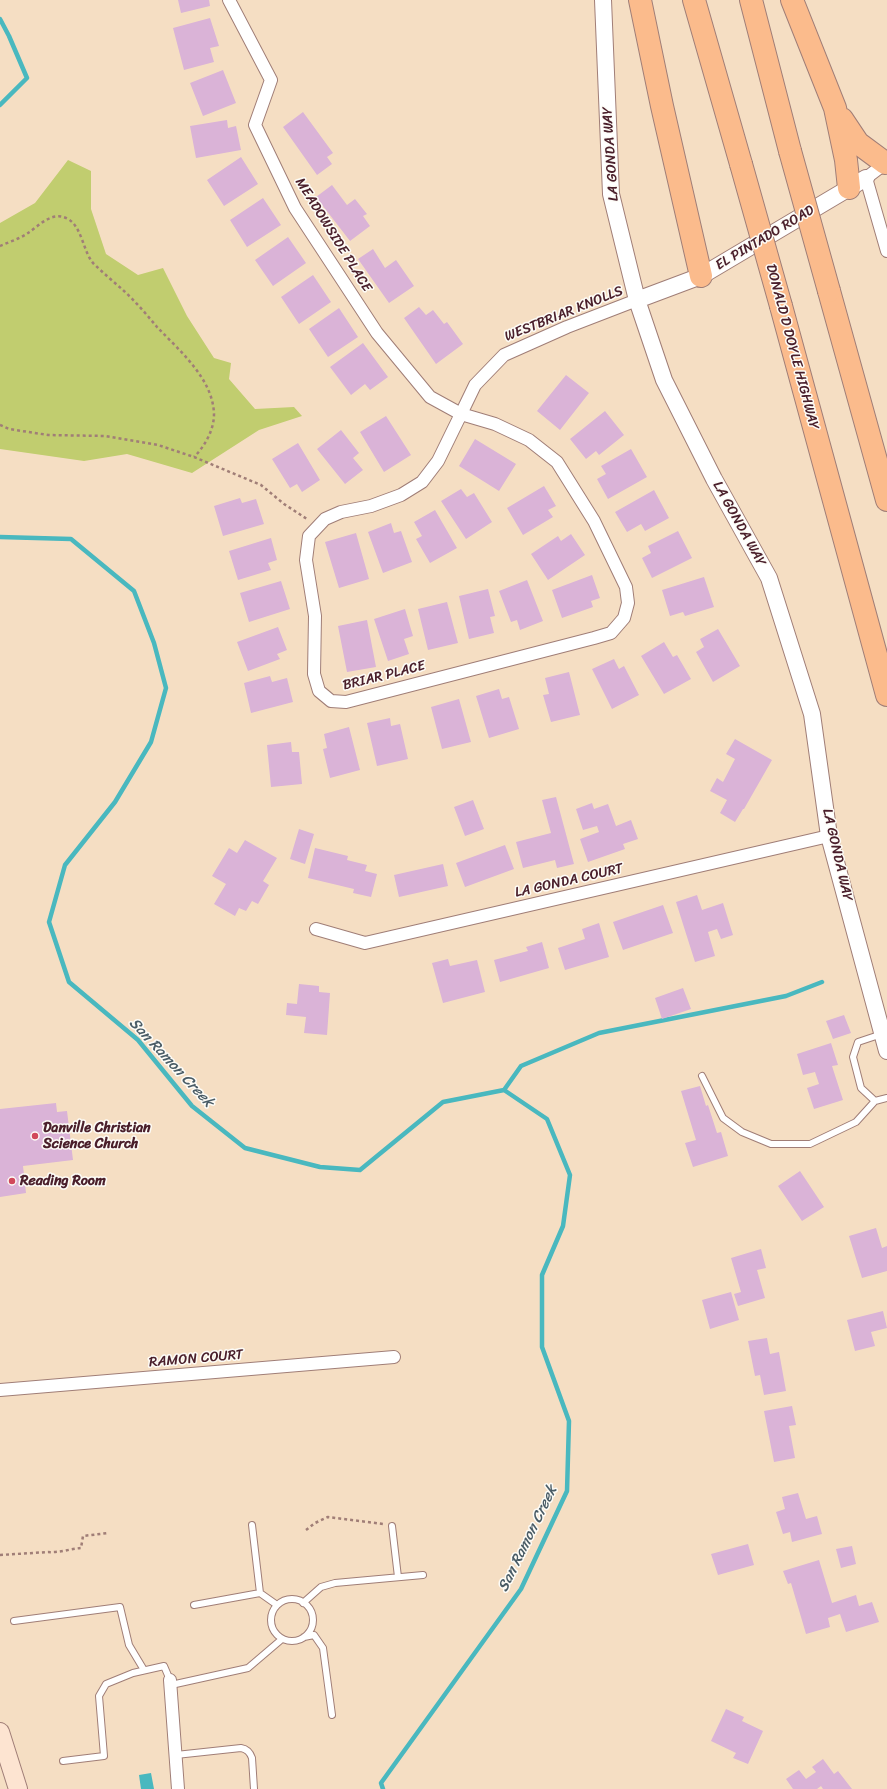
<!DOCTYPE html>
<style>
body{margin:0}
canvas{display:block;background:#f5dec3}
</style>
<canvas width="887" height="1789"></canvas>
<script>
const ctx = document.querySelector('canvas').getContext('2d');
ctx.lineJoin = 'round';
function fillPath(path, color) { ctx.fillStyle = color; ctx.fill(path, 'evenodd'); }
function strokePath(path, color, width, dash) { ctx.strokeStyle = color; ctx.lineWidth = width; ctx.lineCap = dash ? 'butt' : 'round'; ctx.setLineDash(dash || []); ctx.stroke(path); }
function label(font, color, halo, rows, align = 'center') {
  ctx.font = font + ' Sriracha,sans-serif'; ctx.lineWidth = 3; ctx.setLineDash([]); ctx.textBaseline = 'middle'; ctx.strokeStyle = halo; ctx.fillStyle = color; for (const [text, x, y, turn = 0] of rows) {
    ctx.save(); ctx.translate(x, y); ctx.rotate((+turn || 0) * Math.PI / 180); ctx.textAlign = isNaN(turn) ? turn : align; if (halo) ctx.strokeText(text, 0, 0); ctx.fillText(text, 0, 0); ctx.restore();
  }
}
fillPath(new Path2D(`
 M68,160L91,171V209L106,254L138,275L163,268L187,316L214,358L231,363L229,379L255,409L294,407L302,416L259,430L192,473L127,454L84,461L0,449V223L35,203Z`), '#c1cd6f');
fillPath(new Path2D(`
 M151,1773L154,1789H141L139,1775Z`), '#49b8bf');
strokePath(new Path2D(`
 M0,19L9,36L27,78L0,105
 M0,537L71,539L134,591L154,643L166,688L151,742L115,802L65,865L49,922L69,982L138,1040L192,1106L245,1148L320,1167L360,1170L443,1102L504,1090L547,1119L570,1175L563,1226L542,1275V1347L569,1421L567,1491L521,1589L381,1783L383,1789
 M504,1090L521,1066L599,1033L786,996L822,982`), '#49b8bf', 4.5);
fillPath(new Path2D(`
 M178,0H209L210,6L181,13Z
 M210,18L219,46L210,48L214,62L184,70L173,28Z
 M223,70L236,103L203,116L190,83Z
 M303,112L333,153L327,157L332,164L317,175L283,127Z
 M227,120L228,128L236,126L241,150L196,158L190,126Z
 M241,157L258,184L224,206L207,180Z
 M332,185L347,205L355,199L367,214L363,216L370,226L350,241L316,197Z
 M263,198L281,225L247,247L230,220Z
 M288,237L306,263L273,286L255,260Z
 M373,249L385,268L396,260L414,286L389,303L358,259Z
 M313,275L331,302L299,324L281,297Z
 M419,307L426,315L433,310L444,324L447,322L463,344L436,364L404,318Z
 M339,308L358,337L328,357L309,329Z
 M363,343L388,377L370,390L365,384L351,395L330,367Z
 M566,375L589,393L560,430L537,411Z
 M605,411L624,435L599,455L596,451L586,459L570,439Z
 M386,416L411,455L384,472L360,432Z
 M341,430L359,453L353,458L363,470L345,484L317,449Z
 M475,439L516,464L499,491L459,466Z
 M298,443L320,480L302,492L297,484L290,488L272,459Z
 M631,449L647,477L608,499L597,479L606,474L601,466Z
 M544,486L556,506L548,510L553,517L523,535L507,508Z
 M461,489L467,497L474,493L492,522L466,539L441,501Z
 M654,490L669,518L645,531L641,524L627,532L615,512Z
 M240,498L242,503L256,499L264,524L223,536L214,506Z
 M435,510L457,548L430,563L416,539L422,536L414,522Z
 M391,523L394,533L401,531L412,562L383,573L368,532Z
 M678,531L692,558L652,578L642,558L651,553L648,546Z
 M356,533L369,579L339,588L325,542Z
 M571,534L585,555L548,580L531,554L558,536L561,541Z
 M271,538L277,560L268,563L271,570L238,580L229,551Z
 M592,575L600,598L591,601L593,607L562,618L552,590Z
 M704,577L714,607L685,616L683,612L670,616L662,590Z
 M527,580L543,621L520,630L517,620L511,622L499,591Z
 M281,581L290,609L249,622L240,593Z
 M488,589L495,616L490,617L494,633L469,639L459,596Z
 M447,602L458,643L428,650L418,609Z
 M405,609L413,636L404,639L409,654L388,661L374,619Z
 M367,620L376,667L347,672L338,626Z
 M278,627L287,650L277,654L280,659L248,671L237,642Z
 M718,629L740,666L713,682L696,652L704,647L700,639Z
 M664,642L673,657L677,655L691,679L664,694L641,656Z
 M614,659L619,669L624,666L639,695L612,709L592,669Z
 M569,672L580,715L551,722L543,695L549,694L545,678Z
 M270,676L272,682L287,678L293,702L251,713L244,683Z
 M499,689L502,699L509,697L519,729L489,738L476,696Z
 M459,699L471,742L442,749L431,707Z
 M390,718L391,726L400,724L408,759L377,766L367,723Z
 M349,727L360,770L330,778L323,749L327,748L324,734Z
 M735,739L772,760L744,809H743L735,822L720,813L727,800L710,791L717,778L723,782L735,759L726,754Z
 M291,742L292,752H299L302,784L271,787L267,745Z
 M556,797L574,864L557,868L555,860L523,868L516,842L551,833L542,800Z
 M473,800L484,829L465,836L454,807Z
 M592,803L594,809L608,804L616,826L631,820L638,839L623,844L625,849L588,862L580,839L599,832L597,826L583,830L576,809Z
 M299,829L314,834L305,864L290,859Z
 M245,840L277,858L263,881L269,885L258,904L252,901L246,911L239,908L235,916L214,904L226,884L212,876L229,848L237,853Z
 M505,845L514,869L465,887L456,863Z
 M315,848L348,856L347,860L367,865L365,871L377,874L371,897L353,893L354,889L308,878Z
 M443,864L448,886L399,897L394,875Z
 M697,895L702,910L723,903L733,935L721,939L717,929L708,932L715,956L695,962L676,902Z
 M663,905L673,933L623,950L613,922Z
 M599,923L609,957L565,970L558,948L585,939L582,929Z
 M542,942L549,968L500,982L494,960L528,951L526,947Z
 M448,959L450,966L477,960L485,992L443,1003L432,963Z
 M299,984L319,986V992L330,993L327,1035L304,1033L306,1017L286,1015L287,1003L297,1004Z
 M683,988L691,1009L662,1019L655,998Z
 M844,1015L851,1033L833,1039L826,1021Z
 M831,1043L838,1065L832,1066L843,1100L814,1109L807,1088L819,1084L815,1072L803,1075L797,1054Z
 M700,1086L706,1106L708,1105L717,1133L721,1132L728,1156L693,1167L685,1143L696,1140L681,1091Z
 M56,1103L57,1112L67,1111L73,1160L23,1166L26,1193L0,1197V1109Z
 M800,1171L824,1207L802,1221L778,1186Z
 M876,1228L882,1248L887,1246V1271L862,1278L849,1236Z
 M761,1249L766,1268L757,1270L765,1298L738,1306L734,1294L741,1292L731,1258Z
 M731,1292L739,1320L710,1329L702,1300Z
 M883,1311L887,1328L871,1332L875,1346L855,1351L847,1320Z
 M767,1338L770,1354L779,1352L786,1391L764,1395L760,1375L755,1376L748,1341Z
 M792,1406L796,1425L789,1426L795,1458L774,1462L764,1411Z
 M798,1493L806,1519L817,1516L822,1534L792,1542L790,1532L783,1534L776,1512L785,1509L782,1497Z
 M748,1544L754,1565L718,1575L711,1554Z
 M852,1546L856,1564L841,1568L836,1549Z
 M819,1560L832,1603L856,1595L859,1606L872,1602L879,1622L846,1632L840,1614L828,1618L830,1627L806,1634L791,1583L788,1584L783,1571Z
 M726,1709L744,1717L742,1721L763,1731L748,1764L733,1758L736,1753L711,1741Z
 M823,1759L834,1774L838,1771L852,1789H823L821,1786L817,1789H793L786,1779L799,1770L806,1779L816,1772L812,1767Z`), '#dab3d7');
const service = new Path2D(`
 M882,1034L858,1042L853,1057L861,1088L875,1101L887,1098
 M702,1076L723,1118L742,1132L771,1144H810L856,1122L875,1101
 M252,1525L260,1593
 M392,1526L398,1577
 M271 1620a21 21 0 1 1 42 0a21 21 0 1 1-42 0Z
 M303,1603L321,1587L335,1583L423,1575
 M194,1605L260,1593L277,1605
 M14,1621L120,1607L129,1645L144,1670
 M304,1637L314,1635L323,1648L332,1715
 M171,1685L248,1668L282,1639
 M176,1755L241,1748C247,1749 250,1752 252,1758L254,1789
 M63,1761L104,1756L99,1696L106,1684L133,1673L164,1666L170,1680`);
const minor = new Path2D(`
 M229,0L271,80L255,125L295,208L377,333L430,397L461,414L475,385L504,355L567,327L637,300
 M887,162L866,178L887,251
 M461,414L495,424L529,440L557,462L594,521L626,587L628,603L624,618L611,633L594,638L346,702L331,701L319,691L314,674L315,616L306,560L309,536L325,519L341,512L371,506L401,495L422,482L438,461Z
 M316,929L365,943L829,836
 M0,1390L394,1357
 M170,1680L178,1789`);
const tertiary = new Path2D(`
 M603,0L611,194L637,300L664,380L714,479L769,578L812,714L829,836L887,1051
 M637,300L701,276L866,178`);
const secondary = new Path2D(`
 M0,1732L18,1789`);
const motorway = new Path2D(`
 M640,0L662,106L701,276
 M694,0L741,164
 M751,0L790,151
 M792,0L835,108L846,160L849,188
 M842,119L858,143L885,163
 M829,291L887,500
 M781,306L887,695`);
strokePath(service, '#a07e77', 8);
strokePath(minor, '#a07e77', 14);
strokePath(tertiary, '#a07e77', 18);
strokePath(secondary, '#a07e77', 20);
strokePath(motorway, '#a07e77', 24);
strokePath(new Path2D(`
 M0,246C9,242 19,239 28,233C39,226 52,210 68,219C82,227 83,251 93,263C103,273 114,282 124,291C136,302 147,315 157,327C180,351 213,379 214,414C214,430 205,446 194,457
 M0,425L9,429L48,435L105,436L158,445L194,457L261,485L284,504L307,519
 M306,1530L315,1523L328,1517L383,1524
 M0,1555L48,1552C58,1553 70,1549 81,1548L83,1536L108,1533`), '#a07e77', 2.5, [3, 3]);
strokePath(service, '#fff', 6);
strokePath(minor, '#fff', 12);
strokePath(tertiary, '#fff', 16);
strokePath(secondary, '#fde4d1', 18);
strokePath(motorway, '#fbbb8c', 22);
const motorwayBridge = new Path2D(`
 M790,151L829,291
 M741,164L781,306`);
strokePath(motorwayBridge, '#a07e77', 24, []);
strokePath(motorwayBridge, '#fbbb8c', 22);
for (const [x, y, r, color] of [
 [35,1136,4,"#d1495b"],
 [12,1181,4,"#d1495b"]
]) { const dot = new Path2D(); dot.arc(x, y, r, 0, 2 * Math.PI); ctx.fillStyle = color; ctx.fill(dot); strokePath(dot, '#fdfcf7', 1.5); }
label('14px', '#4a1f2b', '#fdfcf7', [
 ["LA GONDA WAY",611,154,-94],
 ["MEADOWSIDE PLACE",333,235,58],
 ["EL PINTADO ROAD",765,238,-31],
 ["WESTBRIAR KNOLLS",564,314,-22],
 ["DONALD D DOYLE HIGHWAY",792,347,75],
 ["LA GONDA WAY",739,524,61],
 ["BRIAR PLACE",384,676,-14],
 ["LA GONDA WAY",837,855,77],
 ["LA GONDA COURT",569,881,-13],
 ["RAMON COURT",196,1359,-5]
]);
label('bold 14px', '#4a1f2b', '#fdfcf7', [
 ["Danville Christian",43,1128],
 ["Science Church",43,1144],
 ["Reading Room",20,1181]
], 'left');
label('italic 15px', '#4a5c66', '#fdfcf7', [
 ["San Ramon Creek",171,1063,47],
 ["San Ramon Creek",528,1539,-64]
]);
</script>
